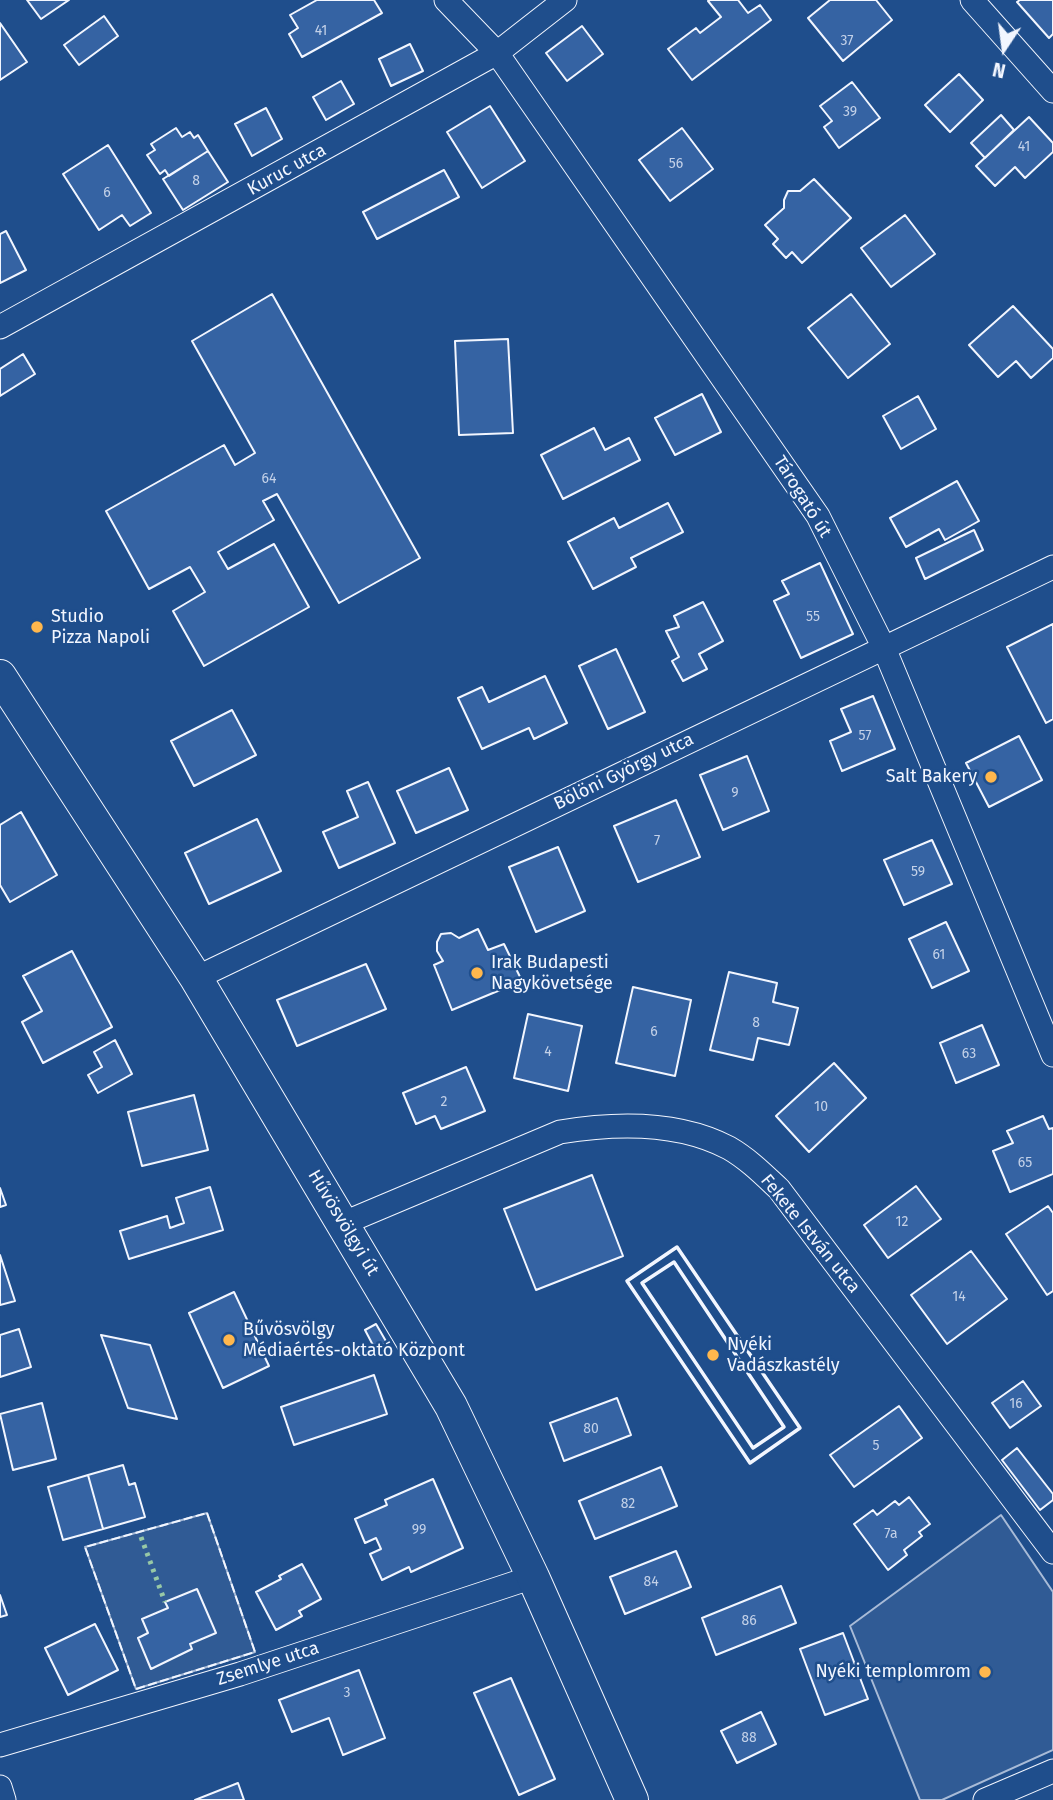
<!DOCTYPE html>
<meta charset="utf-8">
<style>
body{margin:0}
#map{position:relative;width:1053px;height:1800px;overflow:hidden;background:#1f4e8c;font-family:"Fira Sans",sans-serif}
canvas{display:block}
.north{position:absolute;left:969px;top:14px;width:70px;height:70px;-webkit-text-stroke:5px #1f4e8c;paint-order:stroke;rotate:193deg;font-size:19px;font-weight:700;line-height:28px;text-align:center;color:#f2f6ff}
.north::after{content:'';display:block;margin:auto;width:24px;height:32px;background:#f2f6ff;clip-path:polygon(50% 0,100% 100%,50% 72%,0 100%)}
</style>
<div id="map">
<canvas width="1053" height="1800"></canvas>
<div class="north">N</div>
</div>
<script>
const ctx = document.querySelector('canvas').getContext('2d');
ctx.lineJoin = 'round';
function fillPath(path, color) { ctx.fillStyle = color; ctx.fill(path, 'evenodd'); }
function strokePath(path, color, width, dash) { ctx.strokeStyle = color; ctx.lineWidth = width; ctx.lineCap = dash ? 'butt' : 'round'; ctx.setLineDash(dash || []); ctx.stroke(path); }
function label(font, color, halo, rows, align = 'center') {
  ctx.font = font + ' "Fira Sans",sans-serif'; ctx.lineWidth = 5; ctx.setLineDash([]); ctx.textBaseline = 'middle'; ctx.strokeStyle = halo; ctx.fillStyle = color; for (const [text, x, y, turn = 0] of rows) {
    ctx.save(); ctx.translate(x, y); ctx.rotate((+turn || 0) * Math.PI / 180); ctx.textAlign = isNaN(turn) ? turn : align; if (halo) ctx.strokeText(text, 0, 0); ctx.fillText(text, 0, 0); ctx.restore();
  }
}
const built = new Path2D(`
 M207,1513L255,1652L136,1689L85,1547Z
 M1001,1515L1053,1592V1750L942,1800H920L850,1626Z`);
fillPath(built, '#305b95');
strokePath(built, '#a8bbd7', 2);
const building = new Path2D(`
 M27,0H69L41,19Z
 M317,0H374L382,13L302,57L289,34L298,28L290,15Z
 M710,0H738L748,13L760,5L771,20L692,80L668,49L696,28L700,33L721,17L708,1Z
 M830,0H876L892,20L843,61L808,18Z
 M1020,0H1053V34L1049,38L1017,2Z
 M104,16L118,36L79,65L64,45Z
 M0,23L27,62L0,80Z
 M582,26L603,54L567,81L546,53Z
 M410,44L423,71L391,86L379,59Z
 M959,74L983,100L950,132L925,105Z
 M341,81L354,104L326,120L313,97Z
 M852,82L880,118L839,148L824,127L832,121L820,106Z
 M490,106L525,161L482,188L447,132Z
 M266,108L282,139L252,156L235,124Z
 M1001,115L1014,130L985,158L971,143Z
 M1029,117L1053,143V152L1025,178L1015,167L995,186L976,166Z
 M176,128L182,137L190,132L194,138L198,135L208,151L169,176L165,170L160,174L147,155L155,150L151,144Z
 M682,128L713,169L670,201L639,160Z
 M108,145L151,213L130,226L122,215L99,230L63,174Z
 M208,151L228,182L183,210L163,179Z
 M444,170L459,197L377,239L363,212Z
 M814,179L851,218L802,263L792,252L786,258L773,244L778,239L765,225L784,208V200L788,191H800Z
 M905,215L935,254L891,287L861,248Z
 M6,231L26,270L0,283V234Z
 M272,294L420,558L339,603L277,494L263,501L274,520L218,552L228,569L274,544L309,607L204,666L173,611L205,592L190,567L149,589L106,511L224,445L235,465L255,453L192,341Z
 M851,294L890,344L848,378L808,328Z
 M1013,306L1053,349V358L1031,378L1016,361L998,377L969,345Z
 M508,339L513,433L459,435L455,341Z
 M23,354L35,374L0,396V369Z
 M702,394L721,432L675,455L655,418Z
 M918,396L936,429L901,449L883,416Z
 M594,428L605,450L629,438L640,460L563,499L541,455Z
 M957,481L979,521L945,540L939,529L906,547L890,518Z
 M668,503L683,532L631,558L636,567L593,589L568,542L614,518L619,528Z
 M974,530L983,550L925,579L916,558Z
 M820,563L853,634L801,658L774,601L789,594L782,581Z
 M703,602L723,641L699,654L707,669L683,681L672,661L679,657L666,631L679,627L674,616Z
 M1053,624V719L1046,723L1007,647Z
 M616,649L645,712L608,729L579,666Z
 M545,676L567,723L534,739L529,728L482,749L458,698L482,687L489,702Z
 M873,696L895,749L842,771L830,741L851,732L841,709Z
 M232,710L256,755L194,786L171,741Z
 M1019,736L1042,780L989,807L966,763Z
 M747,756L769,811L723,830L700,775Z
 M449,768L468,810L416,833L397,791Z
 M368,782L395,843L339,868L323,832L358,817L347,791Z
 M676,800L700,857L638,882L614,826Z
 M21,812L57,875L10,902L0,885V825Z
 M257,819L281,871L209,904L185,853Z
 M932,840L952,884L904,905L884,860Z
 M558,847L585,911L536,932L509,867Z
 M946,922L969,971L932,988L909,939Z
 M478,929L488,950L504,944L522,981L452,1010L434,965L443,961L437,951V942L441,934L451,933L459,938Z
 M72,951L112,1027L43,1063L22,1022L42,1011L23,976Z
 M366,964L386,1009L297,1046L277,1000Z
 M729,972L777,983L773,1002L798,1008L789,1045L758,1038L753,1060L710,1050Z
 M633,987L691,1000L675,1076L616,1063Z
 M528,1014L582,1026L568,1091L514,1078Z
 M982,1025L999,1065L956,1083L940,1043Z
 M115,1040L132,1074L98,1093L88,1075L102,1067L94,1052Z
 M834,1063L866,1098L809,1152L776,1116Z
 M466,1067L485,1111L441,1129L435,1116L416,1124L403,1093Z
 M194,1095L208,1150L142,1166L128,1112Z
 M1043,1116L1049,1129L1053,1128V1174L1010,1192L993,1151L1013,1143L1007,1131Z
 M592,1175L623,1256L536,1290L504,1209Z
 M916,1186L941,1219L888,1258L864,1225Z
 M210,1187L223,1230L129,1259L120,1231L167,1216L170,1228L184,1223L176,1198Z
 M0,1188L6,1205L0,1207Z
 M1048,1206L1053,1213V1291L1047,1295L1006,1234Z
 M971,1251L1007,1299L947,1344L911,1295Z
 M0,1255L15,1301L0,1305Z
 M234,1292L269,1366L223,1388L189,1313Z
 M376,1324L387,1343L375,1349L365,1330Z
 M19,1329L31,1367L0,1377V1335Z
 M101,1335L150,1345L177,1419L128,1408Z
 M374,1375L387,1414L294,1445L281,1407Z
 M1023,1381L1041,1406L1010,1428L992,1403Z
 M617,1398L631,1435L564,1461L550,1423Z
 M42,1403L56,1459L13,1470L0,1414Z
 M899,1406L922,1438L854,1487L830,1455Z
 M1017,1448L1053,1494V1500L1040,1510L1002,1460Z
 M123,1465L129,1485L135,1483L145,1517L103,1529L88,1475Z
 M661,1467L677,1506L595,1539L579,1501Z
 M88,1475L103,1529L63,1540L48,1487Z
 M433,1479L463,1548L411,1572L409,1567L382,1580L370,1554L381,1549L376,1538L365,1543L355,1519L387,1505L385,1500Z
 M909,1497L930,1524L919,1532L922,1536L904,1550L907,1555L888,1570L854,1524L873,1510L877,1515L895,1501L899,1505Z
 M676,1551L691,1587L625,1614L610,1577Z
 M302,1564L321,1599L299,1611L302,1616L276,1630L256,1592L281,1579L279,1576Z
 M781,1586L796,1623L716,1655L702,1618Z
 M197,1589L216,1633L190,1644L192,1649L151,1669L138,1638L148,1633L142,1619L168,1608L165,1602Z
 M0,1595L7,1615L0,1617Z
 M95,1624L118,1670L68,1695L45,1648Z
 M843,1633L868,1699L825,1715L800,1649Z
 M359,1670L385,1738L343,1755L329,1718L292,1732L279,1700Z
 M511,1678L555,1779L519,1795L474,1693Z
 M761,1712L776,1744L737,1763L721,1731Z
 M238,1783L244,1800H195Z`);
fillPath(building, '#3563a3');
strokePath(building, '#f2f6ff', 2);
const street = new Path2D(`
 M446,0L497,53L818,516L884,648L1053,1055
 M972,0L1053,91
 M0,327L497,53L565,0
 M196,978L1053,567
 M344,1223L560,1132C614,1123 678,1121 729,1148C748,1159 763,1174 779,1189L1053,1552
 M0,1745L240,1674L533,1577
 M0,1787L4,1800
 M985,1800L1053,1771`);
const secondary = new Path2D(`
 M0,676L196,978L451,1406L533,1577L632,1800`);
strokePath(street, '#f2f6ff', 25);
strokePath(secondary, '#f2f6ff', 34);
strokePath(street, '#1f4e8c', 23);
strokePath(secondary, '#1f4e8c', 32);
strokePath(new Path2D(`
 M141,1537L165,1602`), '#97c8a6', 5, [3.5, 5]);
strokePath(new Path2D(`
 M207,1513L255,1652L136,1689L85,1547Z`), '#f2f6ff', 2, [9, 3.5]);
strokePath(new Path2D(`
 M677,1247L800,1428L750,1463L627,1281Z
 M674,1262L784,1427L753,1448L642,1283Z`), '#f2f6ff', 3.5);
for (const [x, y, r, color] of [
 [37,627,7,"#ffb74d"],
 [991,777,7,"#ffb74d"],
 [477,973,7,"#ffb74d"],
 [229,1340,7,"#ffb74d"],
 [713,1355,7,"#ffb74d"],
 [985,1672,7,"#ffb74d"]
]) { const dot = new Path2D(); dot.arc(x, y, r, 0, 2 * Math.PI); ctx.fillStyle = color; ctx.fill(dot); strokePath(dot, '#1f4e8c', 2.5); }
label('14px', '#c3d1e8', null, [
 ["41",321,31],
 ["37",847,41],
 ["39",850,112],
 ["41",1024,147],
 ["56",676,164],
 ["8",196,181],
 ["6",107,193],
 ["64",269,479],
 ["55",813,617],
 ["57",865,736],
 ["9",735,793],
 ["7",657,841],
 ["59",918,872],
 ["61",939,955],
 ["8",756,1023],
 ["6",654,1032],
 ["4",548,1052],
 ["63",969,1054],
 ["2",444,1102],
 ["10",821,1107],
 ["65",1025,1163],
 ["12",902,1222],
 ["14",959,1297],
 ["16",1016,1404],
 ["80",591,1429],
 ["5",876,1446],
 ["82",628,1504],
 ["99",419,1530],
 ["7a",891,1534],
 ["84",651,1582],
 ["86",749,1621],
 ["3",347,1693],
 ["88",749,1738]
]);
label('18px', '#f2f6ff', '#1f4e8c', [
 ["Kuruc utca",287,170,-29],
 ["Tárogató út",802,497,58],
 ["Bölöni György utca",624,772,-26],
 ["Hűvösvölgyi út",343,1223,59],
 ["Fekete István utca",810,1234,51],
 ["Zsemlye utca",268,1664,-18]
]);
label('18px', '#f2f6ff', '#1f4e8c', [
 ["Studio",51,617],
 ["Pizza Napoli",51,638],
 ["Salt Bakery",977,777,"right"],
 ["Irak Budapesti",491,963],
 ["Nagykövetsége",491,984],
 ["Bűvösvölgy",243,1330],
 ["Médiaértés-oktató Központ",243,1351],
 ["Nyéki",727,1345],
 ["Vadászkastély",727,1366],
 ["Nyéki templomrom",971,1672,"right"]
], 'left');
</script>
